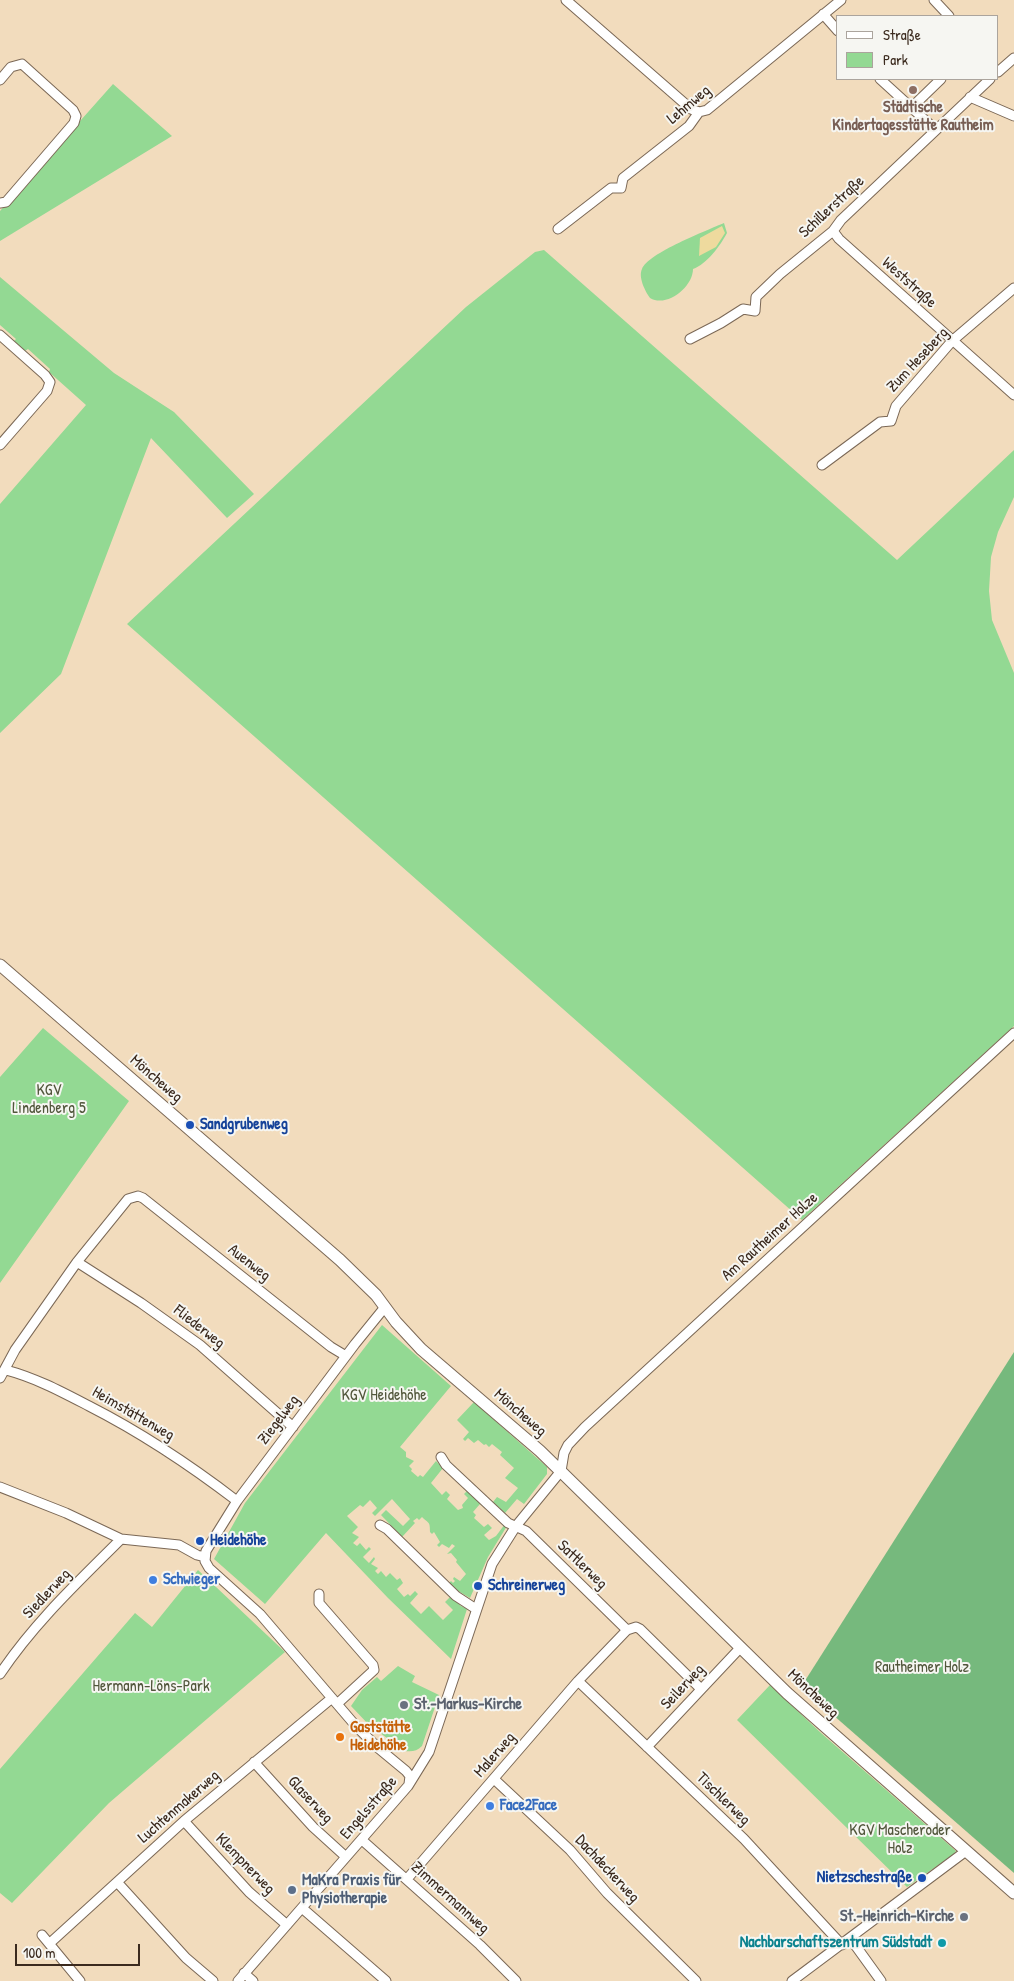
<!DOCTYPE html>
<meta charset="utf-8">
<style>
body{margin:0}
#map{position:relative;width:1014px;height:1981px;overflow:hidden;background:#f2dcbd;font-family:"Patrick Hand",sans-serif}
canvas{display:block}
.legend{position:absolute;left:836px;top:15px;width:162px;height:65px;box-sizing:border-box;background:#f6f6f2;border:1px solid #aba49d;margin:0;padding:6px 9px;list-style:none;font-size:15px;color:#3b2a1e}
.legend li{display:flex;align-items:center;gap:10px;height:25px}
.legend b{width:25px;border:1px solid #aba49d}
.scale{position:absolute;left:15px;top:1944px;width:125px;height:22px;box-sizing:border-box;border:2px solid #3b2a1e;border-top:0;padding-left:6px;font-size:15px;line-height:18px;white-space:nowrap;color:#3b2a1e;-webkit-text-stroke:4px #f6f6f2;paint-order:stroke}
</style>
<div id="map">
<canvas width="1014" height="1981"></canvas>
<ul class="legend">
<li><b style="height:6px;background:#fff"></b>Straße</li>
<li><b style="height:14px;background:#93d993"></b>Park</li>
</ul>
<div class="scale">100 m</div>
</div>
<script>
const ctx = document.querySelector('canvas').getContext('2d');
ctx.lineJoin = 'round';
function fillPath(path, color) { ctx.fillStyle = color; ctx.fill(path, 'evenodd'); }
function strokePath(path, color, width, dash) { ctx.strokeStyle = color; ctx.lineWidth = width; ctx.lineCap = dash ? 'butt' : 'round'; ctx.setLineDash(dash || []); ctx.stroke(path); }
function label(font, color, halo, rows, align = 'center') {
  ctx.font = font + ' "Patrick Hand",sans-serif'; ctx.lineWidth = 4; ctx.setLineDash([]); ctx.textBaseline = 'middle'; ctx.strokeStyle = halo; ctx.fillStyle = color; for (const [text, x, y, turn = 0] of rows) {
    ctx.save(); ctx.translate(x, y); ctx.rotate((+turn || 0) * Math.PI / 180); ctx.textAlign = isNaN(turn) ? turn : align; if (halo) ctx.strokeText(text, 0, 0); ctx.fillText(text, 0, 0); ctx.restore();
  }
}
fillPath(new Path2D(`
 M113,84L172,136L0,241V211Z
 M724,223L727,233C720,246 707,264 693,269C693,287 667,308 650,298C645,291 638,277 642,269C648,253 708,230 724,223Z
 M544,250L897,560L1014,450V497L998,532L991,557L989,591L992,620L1014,673V1026L802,1220L127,624L466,307L535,252Z
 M0,277L114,373L174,412L254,494L227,518L151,438L61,674L0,733V504L86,405L49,372L50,369L28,349L25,351L14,341L16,339L0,325Z
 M43,1028L129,1101L0,1283V1077Z
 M382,1325L451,1386L400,1447L406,1452V1457L414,1461L409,1466L412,1469L411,1471L418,1477L420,1475L423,1477L436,1461L443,1468L431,1483L442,1495L446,1491L450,1495L447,1499L458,1510L463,1508L462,1505L468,1498L464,1494L468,1490L488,1509L487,1510L480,1504L473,1512L476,1515L474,1518L484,1527L488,1524L492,1528L484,1535L489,1540L496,1536L505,1524L507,1526L488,1557L470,1598L458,1591L449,1583L451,1581L453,1583L455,1581L453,1579L454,1577L460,1581L466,1574L456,1562L457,1560L451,1553L447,1554L455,1546L452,1544L449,1548L442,1544L439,1547L437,1545L440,1542L434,1532L432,1534L430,1532C430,1521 429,1524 422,1517L419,1520L417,1518L413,1521L415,1523L402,1537L381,1515L386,1510L403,1526L410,1519L392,1499L375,1516L372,1513L377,1508L370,1500L363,1507L360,1505L347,1516L358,1527L352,1533L359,1537L353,1543L357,1546L360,1543L366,1550L369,1547L371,1549L363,1557L369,1563L374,1557L375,1559L371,1564L378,1568L375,1571L378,1574L381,1571L386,1577L390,1573L397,1580L400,1578L403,1583L397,1589L404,1597L408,1594L410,1596L415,1591L418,1594L410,1603L421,1614L429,1606L443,1620L453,1610L445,1602L451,1596L461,1606L467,1609L451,1659L388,1598L326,1533L265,1604L214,1559L245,1503Z
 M474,1402L547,1467V1474L524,1504L517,1499L505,1513L493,1502L497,1497L506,1502L518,1488L505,1478L514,1468L500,1455L502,1452L492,1444L489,1447L486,1444L484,1445L478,1440L474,1443L468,1438L465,1441L463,1439L469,1432L457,1420Z
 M198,1570L285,1652L109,1803L12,1903L0,1893V1769L135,1613L152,1627Z
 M398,1666L415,1676L412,1682L439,1695L422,1746C417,1751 412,1752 405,1751L369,1725L351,1706L362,1690L377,1677L381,1681Z
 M770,1685L821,1733L956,1851L954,1854L907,1887L737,1720Z`), '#93d993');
fillPath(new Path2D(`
 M1014,1352V1873L801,1687Z`), '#76b97d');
fillPath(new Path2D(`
 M722,226L725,233L716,247L699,256L700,238Z`), '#eeda9e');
const minor = new Path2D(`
 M566,0L691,109L699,112
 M934,0L949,16
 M823,14L838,31
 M998,72L1014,58
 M880,79L936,130
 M0,80L11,67L22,64L73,110L76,116L74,123L6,202L0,203
 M970,97L1014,116
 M911,108L941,79
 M558,229L611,188H621L623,178L689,126L699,112L707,110L841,0
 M833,231L839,239L1014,395
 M0,335L45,375L50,382L47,391L0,445
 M690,339L721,323L743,309L755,311L756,297L780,274L833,231L841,220L990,79
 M822,465L880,422L891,421L896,406L952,341L1014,288
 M77,1262L141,1303L200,1345L293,1427
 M385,1307L355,1344L237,1501L206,1551L205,1561L209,1568L260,1614L355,1725L377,1747L406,1771L410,1776L409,1784
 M6,1370C36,1378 62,1392 89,1406C142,1433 190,1465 237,1501
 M0,1378L15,1350L77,1262L128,1199L138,1196L143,1198L331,1347L346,1356
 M441,1457L446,1465L508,1523L526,1531L627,1630L636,1627L640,1629L701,1689
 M0,1487L66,1513L121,1539L179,1545L197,1555L205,1557
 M380,1525L387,1529L456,1596L476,1609
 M319,1594V1603L373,1665L374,1670L337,1704
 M0,1674C34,1623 78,1582 121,1539
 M578,1681L744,1839L842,1945
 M647,1747L741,1647
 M254,1762L313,1827L346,1857
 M494,1779L570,1850L607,1893L696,1981
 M184,1821L249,1892L287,1925
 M362,1840L480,1945L516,1981
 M407,1879L578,1681L627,1630
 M117,1882L186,1958L213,1981
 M302,1908L386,1981
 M42,1935L80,1981
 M850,1938L881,1981
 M50,1943L184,1821L332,1698
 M244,1973L253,1981
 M238,1981L408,1786L429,1752L492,1564L516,1526L561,1471L564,1453L568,1445L585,1427L1014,1033
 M792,1981L966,1851`);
const major = new Path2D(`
 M0,965L340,1260L376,1295L396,1322L421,1349L540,1451L787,1693L1014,1893`);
strokePath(minor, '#7b6856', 11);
strokePath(major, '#7b6856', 13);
strokePath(minor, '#fff', 9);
strokePath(major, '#fff', 11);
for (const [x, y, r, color] of [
 [913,90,5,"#8d6e63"],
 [190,1125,5,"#1a4fb4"],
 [200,1541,5,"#1a4fb4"],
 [153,1580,5,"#3f7fe0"],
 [478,1586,5,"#1a4fb4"],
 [404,1705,5,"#6b7280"],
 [340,1737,5,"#e8710a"],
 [490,1806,5,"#3f7fe0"],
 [922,1878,5,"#1a4fb4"],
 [292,1890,5,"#5c6f8a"],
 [964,1917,5,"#6b7280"],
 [942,1943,5,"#0f9aa8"]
]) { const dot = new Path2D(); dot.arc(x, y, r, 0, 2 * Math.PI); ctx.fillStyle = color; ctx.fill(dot); strokePath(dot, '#f6f6f2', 2); }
label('16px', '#3b2a1e', '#f6f6f2', [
 ["Lehmweg",689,105,-40],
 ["Schillerstraße",832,207,-43],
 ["Weststraße",909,283,42],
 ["Zum Heseberg",918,360,-47],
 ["Möncheweg",156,1079,41],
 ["Am Rautheimer Holze",770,1237,-42],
 ["Auenweg",249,1263,38],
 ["Fliederweg",199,1327,38],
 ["Möncheweg",520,1413,41],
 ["Heimstättenweg",133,1414,30],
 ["Ziegelweg",279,1420,-53],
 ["Sattlerweg",582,1565,44],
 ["Siedlerweg",47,1594,-47],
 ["Seilerweg",683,1687,-47],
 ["Möncheweg",813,1694,43],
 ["Malerweg",495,1755,-49],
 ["Tischlerweg",723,1799,44],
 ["Glaserweg",310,1800,47],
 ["Luchtenmakerweg",179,1807,-41],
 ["Engelsstraße",369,1808,-49],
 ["Klempnerweg",245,1864,46],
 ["Dachdeckerweg",607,1869,47],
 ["Zimmermannweg",450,1898,42]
]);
label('bold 16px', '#785e54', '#f6f6f2', [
 ["Städtische",913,108],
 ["Kindertagesstätte Rautheim",913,126]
]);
label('16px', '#51563b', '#f6f6f2', [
 ["KGV",49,1091],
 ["Lindenberg 5",49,1109],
 ["KGV Heidehöhe",384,1396],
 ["Rautheimer Holz",922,1668],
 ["Hermann-Löns-Park",151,1687],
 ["KGV Mascheroder",900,1831],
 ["Holz",900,1849]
]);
label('bold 16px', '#164399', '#f6f6f2', [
 ["Sandgrubenweg",200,1125],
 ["Heidehöhe",210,1541],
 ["Schreinerweg",488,1586],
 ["Nietzschestraße",912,1878,"right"]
], 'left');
label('bold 16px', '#366cbe', '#f6f6f2', [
 ["Schwieger",163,1580],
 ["Face2Face",500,1806]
], 'left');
label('bold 16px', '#5b616d', '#f6f6f2', [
 ["St.-Markus-Kirche",414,1705],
 ["St.-Heinrich-Kirche",954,1917,"right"]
], 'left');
label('bold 16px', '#c56008', '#f6f6f2', [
 ["Gaststätte",350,1728],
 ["Heidehöhe",350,1746]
], 'left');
label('bold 16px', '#4e5e75', '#f6f6f2', [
 ["MaKra Praxis für",302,1881],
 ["Physiotherapie",302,1899]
], 'left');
label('bold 16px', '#0d838f', '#f6f6f2', [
 ["Nachbarschaftszentrum Südstadt",932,1943]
], 'right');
</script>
